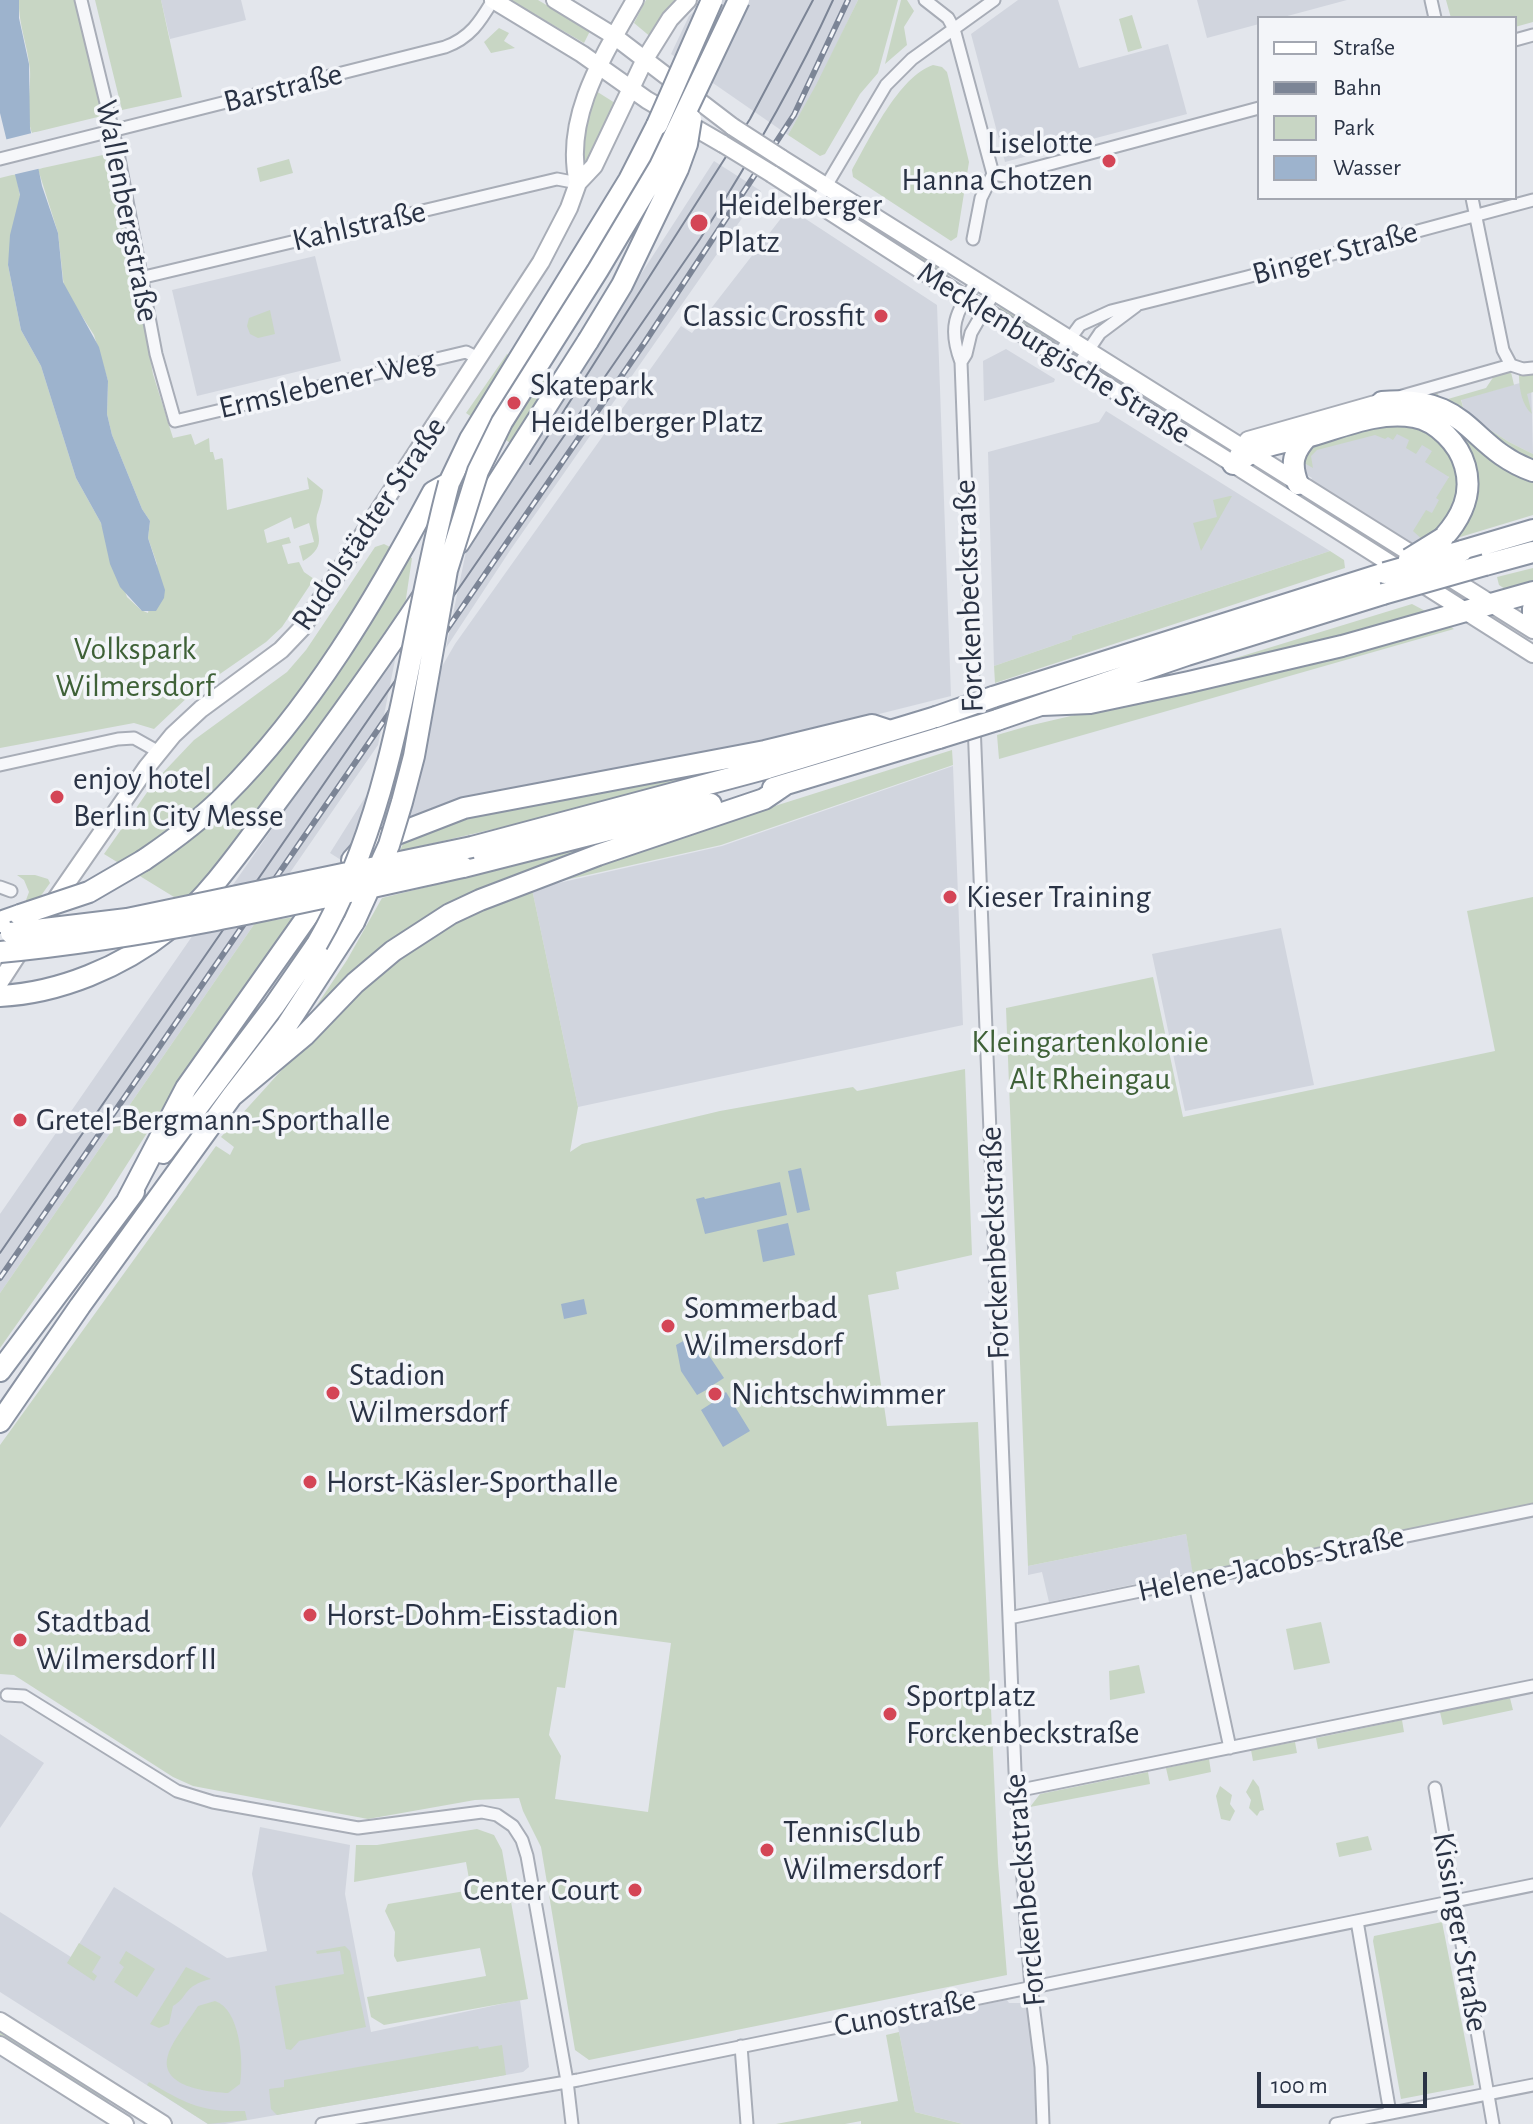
<!DOCTYPE html>
<meta charset="utf-8">
<style>
body{margin:0}
#map{position:relative;width:1533px;height:2124px;overflow:hidden;background:#e3e6ec;font-family:"Alegreya Sans",sans-serif}
canvas{display:block}
.legend{position:absolute;left:1257px;top:16px;width:260px;height:184px;box-sizing:border-box;background:#f3f5f9;border:2px solid #a3a7b1;margin:0;padding:10px 14px;list-style:none;font-size:24px;color:#2a3345}
.legend li{display:flex;align-items:center;gap:16px;height:40px}
.legend b{width:40px;border:2px solid #a3a7b1}
.scale{position:absolute;left:1257px;top:2072px;width:170px;height:36px;box-sizing:border-box;border:4px solid #2a3345;border-top:0;padding-left:10px;font-size:24px;line-height:28px;white-space:nowrap;color:#2a3345;-webkit-text-stroke:6px #f3f5f9;paint-order:stroke}
</style>
<div id="map">
<canvas width="1533" height="2124"></canvas>
<ul class="legend">
<li><b style="height:10px;background:#fff"></b>Straße</li>
<li><b style="height:10px;background:#7c8596"></b>Bahn</li>
<li><b style="height:22px;background:#c8d6c4"></b>Park</li>
<li><b style="height:22px;background:#9db3cd"></b>Wasser</li>
</ul>
<div class="scale">100 m</div>
</div>
<script>
const ctx = document.querySelector('canvas').getContext('2d');
ctx.lineJoin = 'round';
function fillPath(path, color) { ctx.fillStyle = color; ctx.fill(path, 'evenodd'); }
function strokePath(path, color, width, dash) { ctx.strokeStyle = color; ctx.lineWidth = width; ctx.lineCap = dash ? 'butt' : 'round'; ctx.setLineDash(dash || []); ctx.stroke(path); }
function label(font, color, halo, rows, align = 'center') {
  ctx.font = font + ' "Alegreya Sans",sans-serif'; ctx.lineWidth = 7; ctx.setLineDash([]); ctx.textBaseline = 'middle'; ctx.strokeStyle = halo; ctx.fillStyle = color; for (const [text, x, y, turn = 0] of rows) {
    ctx.save(); ctx.translate(x, y); ctx.rotate((+turn || 0) * Math.PI / 180); ctx.textAlign = isNaN(turn) ? turn : align; if (halo) ctx.strokeText(text, 0, 0); ctx.fillText(text, 0, 0); ctx.restore();
  }
}
fillPath(new Path2D(`
 M161,0H241L246,20L170,39Z
 M706,0H858L817,85L788,135L671,54L689,16Z
 M1018,0H1058L1079,68L1168,44L1187,114L1005,162L971,34Z
 M1197,0H1347L1280,18H1259V24L1207,38Z
 M714,161L761,191L511,549L446,648L468,542Z
 M789,208L937,305L951,696L755,745L462,801L411,817L375,834L341,860L330,853L381,772L455,644L681,326L692,333Z
 M315,256L341,361L197,396L172,290Z
 M1006,349L1055,379L1054,382L984,401L983,361Z
 M1531,380L1533,454L1509,442L1465,414L1461,399Z
 M1106,411L1330,551L1072,636V639L994,666L988,452L1099,422Z
 M1369,425L1431,432L1459,504L1415,547L1310,481L1312,478L1300,471L1299,452Z
 M397,650L378,745L287,877L230,889Z
 M953,766L963,1025L578,1107L532,889L722,846Z
 M255,923L0,1293V1214L193,935Z
 M1281,928L1314,1085L1185,1111L1152,954Z
 M1186,1534L1193,1572L1049,1602L1042,1572L1028,1575V1566Z
 M0,1734L44,1763L0,1828Z
 M260,1827L350,1845L345,1894L371,2032L520,2000L529,2067L523,2072L225,2124H208L0,1992V1912L71,1957L114,1887L227,1958L267,1951L252,1874Z
 M1007,2000L1009,2003H1021L1028,2009L1033,2045L1036,2124H963L915,2112L897,2022Z`), '#d1d5de');
fillPath(new Path2D(`
 M19,0H76L106,115L32,133C25,114 31,90 30,70C28,46 18,24 19,0Z
 M95,0H161L182,97L122,110Z
 M510,0H538L590,31L584,43Z
 M646,0H681L652,38L634,23Z
 M858,0H898L878,73L860,94L825,154L820,156L788,135L816,85Z
 M901,0H907L914,11L904,27L907,45L885,64Z
 M1446,0H1533V22L1515,27V18H1451Z
 M1132,15L1142,48L1128,52L1119,19Z
 M499,28L509,33L504,41L515,48L491,53L484,42Z
 M933,65L942,67L947,72L969,162L957,237L951,241L853,177L852,170C869,140 899,76 933,65Z
 M596,91L615,103L587,163L580,160L588,114Z
 M112,153L153,374L173,438L191,434L195,445L209,438L210,452H213L215,460L222,458L223,460L227,510L309,489L307,477L323,490C322,500 320,506 317,515C313,533 331,544 303,561L299,546L314,542L309,523L294,529L291,517L264,530L267,543L289,537L291,543L282,545L288,564L299,562L304,572L314,579L282,627L266,642L191,694L154,729L134,723L0,748V178L16,174L20,196L8,265L21,330L41,366L76,478L101,523L127,597L141,610L148,613L157,564L148,538L150,521L142,509L112,435L107,414L108,381L94,335L64,288L58,233L38,169Z
 M289,159L293,173L260,182L257,168Z
 M839,202L949,273L946,277L836,206Z
 M1001,306L1055,341V343L998,310Z
 M270,310L275,334L258,338L250,334L247,326L249,318Z
 M507,354L562,393L522,451L466,413Z
 M1511,372L1514,385L1461,400L1465,414L1509,442L1533,454V467L1423,395L1437,392L1441,401L1486,388L1494,376Z
 M1533,374V392L1527,394L1532,414C1522,406 1519,388 1519,375Z
 M1439,414L1533,476V515L1457,538L1464,448Z
 M1411,424L1444,442L1461,479L1456,512L1425,542L1413,531L1426,510L1432,513L1439,500L1436,498L1449,477L1425,462L1432,451L1422,445L1416,454L1406,448L1409,440L1397,434L1393,440L1388,437L1385,439L1375,435L1317,450L1311,456L1313,468L1297,459L1301,448L1369,425Z
 M1262,470L1394,552L1388,554L1259,473Z
 M1230,496H1232L1201,551L1193,523L1217,517L1213,500Z
 M384,544L412,558L404,612L253,822L191,896L174,897L104,854L155,781L194,740L287,672L306,650L375,547Z
 M1330,551L1344,560L1345,568L995,683L994,666L1072,639V636Z
 M1533,568V587L1511,593L1499,585L1497,577Z
 M1412,604L1431,614L1154,683Z
 M1451,627L1454,629L999,759L997,735L1028,726Z
 M952,750L953,765L721,845L543,885L661,842Z
 M714,770V772L562,813L400,851L404,841C503,801 610,789 714,770Z
 M580,849L581,852L472,894L307,1020L347,960L382,898Z
 M17,875H35L48,879L50,883L35,904L23,908L29,892L24,880Z
 M532,889L578,1107L570,1152L582,1144L720,1111L853,1087L857,1091L965,1069L972,1255L896,1272L899,1289L868,1295L887,1426L978,1422L998,1863L1007,1975L589,2060L575,2050L541,1847L523,1811L519,1798L475,1800L368,1819L193,1786L173,1777L14,1675L0,1674V1445L216,1146L230,1155L234,1147L221,1137C278,1075 334,1008 401,956C440,926 486,907 532,889ZM574,1630L671,1643L648,1812L555,1799L561,1756L549,1735L557,1687L565,1688Z
 M1533,897V1505L1193,1575L1186,1534L1028,1566L1006,1008L1153,977L1183,1117L1495,1051L1467,911Z
 M301,916L177,1086L101,1205L0,1348V1293L255,923Z
 M1321,1622L1330,1663L1294,1670L1286,1629Z
 M1139,1665L1145,1693L1110,1700L1109,1671Z
 M1510,1698L1513,1710L1443,1725L1440,1712Z
 M1402,1720L1404,1732L1318,1749L1316,1738Z
 M1295,1742L1297,1753L1253,1761L1251,1750Z
 M1209,1759L1211,1772L1169,1781L1166,1768Z
 M1148,1772L1150,1784L1030,1807L1040,1794Z
 M1253,1779L1259,1787L1264,1810L1260,1811L1257,1816L1249,1808L1251,1800L1246,1792Z
 M1220,1786L1232,1795L1230,1804L1235,1811L1230,1821L1221,1819L1216,1796Z
 M477,1829L494,1835L502,1850L528,1999L384,2025L371,2017L367,1997L486,1976L480,1948L397,1962L394,1956L395,1932L385,1911L388,1904L471,1890L466,1862L354,1882L356,1845H377Z
 M1368,1836L1372,1850L1339,1857L1336,1843Z
 M1442,1922L1474,2085L1401,2099L1373,1941L1374,1936Z
 M79,1943L101,1957L92,1972L97,1976L94,1981L67,1963Z
 M345,1946L350,1951L366,2027L299,2041L291,2050L286,2049L275,1986L344,1974L340,1951L317,1954L316,1951Z
 M126,1951L155,1969L137,1997L114,1982L124,1967L119,1963Z
 M186,1967L211,1979C182,1986 189,1997 173,2006L169,2024L159,2028L150,2024Z
 M215,2001C240,2009 244,2062 240,2084L228,2093C208,2092 158,2087 168,2055C172,2041 190,2019 198,2006Z
 M0,2028L110,2098L106,2106L0,2038Z
 M899,2032L915,2112L963,2124H861V2121L845,2124H776L898,2101L886,2035Z
 M502,2045L506,2075L277,2115L271,2109L269,2089L284,2087V2080L478,2046L479,2049Z
 M149,2082C187,2104 200,2112 245,2111L247,2120L208,2124L147,2085Z`), '#c8d6c4');
fillPath(new Path2D(`
 M0,0H19V18L29,64L30,128L42,186L58,233L63,282L99,347L108,381L107,414L112,435L142,509L150,521L148,538L165,590L164,598L156,611H142L120,587L110,564L101,523L76,478L41,366L21,330L8,265L10,235L20,195L0,113Z
 M801,1168L810,1210L797,1213L788,1171Z
 M780,1182L787,1215L705,1234L696,1199L704,1197L705,1199Z
 M788,1223L795,1255L763,1262L757,1230Z
 M584,1299L587,1314L564,1319L561,1304Z
 M687,1339L708,1354L724,1378L713,1385L720,1396L726,1392L750,1431L723,1447L701,1410L715,1401L708,1389L697,1395L681,1371L676,1345Z`), '#9db3cd');
fillPath(new Path2D(`
 M36,132L42,168L12,175L4,140Z`), '#e3e6ec');
const street = new Path2D(`
 M81,0L117,148L156,354L175,421L466,352L478,358
 M925,0L948,18L954,29L993,174L981,198L973,239
 M1431,0L1435,18
 M1515,40L1533,35
 M0,159L445,47C470,38 480,22 493,0
 M993,174L1005,176L1259,108
 M1472,198L1503,350L1511,365
 M816,203L886,85L912,59L994,0
 M140,278L557,179L578,183
 M1058,355L1080,325L1111,311L1247,277L1533,200
 M961,362L966,354L971,333L994,293
 M1077,367L1100,333L1136,306
 M1402,396L1511,365L1523,369L1533,368
 M974,706L961,362C947,325 957,312 976,282
 M974,723L1015,1771L1031,1988L1041,2067L1043,2124
 M0,765L118,739L134,738L159,752
 M0,887L11,891
 M1194,1580L1230,1748
 M1009,1618L1533,1510
 M7,1695L24,1696L177,1791L213,1802L358,1828L482,1812L497,1815L513,1826L522,1840L527,1856L567,2081L572,2124
 M1435,1788L1493,2124
 M1016,1791L1533,1686
 M1357,1921L1390,2113
 M741,2046L747,2124
 M322,2124L578,2080L1533,1885
 M1336,2124L1533,2085`);
const secondary = new Path2D(`
 M493,0L582,54L647,100L723,144
 M555,0L614,36L733,127
 M781,158L1533,630
 M772,174L966,299L1216,453L1533,654
 M578,183C563,117 604,55 635,0
 M1238,455L1248,440L1382,402
 M51,906L147,767L173,735L201,709L281,650L302,628L541,262L569,208L578,183L594,166L645,59L670,19L688,0
 M0,982L24,945
 M0,2021L163,2124
 M0,2045L125,2124`);
const highway = new Path2D(`
 M1382,402C1471,394 1468,448 1533,471
 M1233,464C1242,459 1250,453 1260,449C1274,443 1291,441 1307,437C1340,428 1379,410 1414,417C1437,421 1459,444 1465,466C1473,494 1462,517 1443,538
 M1298,484C1290,463 1293,452 1308,436
 M459,543L588,341
 M1462,551L1533,530
 M1485,565L1533,552
 M1533,608V616
 M993,697L1385,573
 M1042,705L1090,703L1189,682L1342,646L1533,592
 M997,720L1187,655L1383,594
 M773,788L939,738
 M472,847L768,768L936,717
 M144,860C172,841 201,820 225,795C311,709 376,599 433,492L449,483L470,439L629,180L657,125
 M352,860L360,851L384,839L464,808L765,751L872,725L890,731
 M463,867L711,804
 M0,922L20,915
 M0,996C59,993 122,967 168,930C211,895 245,844 278,800C328,733 377,666 423,596
 M232,1096L305,1035L355,983L393,951L450,914L480,900L598,855L764,799L786,784
 M163,1153L274,1006L317,944
 M127,1201L186,1088L326,890
 M0,1371L134,1192
 M0,1422L80,1306L232,1096L287,1025L354,922`);
strokePath(street, '#a8adb7', 15);
strokePath(secondary, '#a8adb7', 20);
strokePath(highway, '#8a93a3', 24);
strokePath(street, '#f6f7fa', 11);
strokePath(secondary, '#fff', 16);
strokePath(highway, '#fff', 20);
strokePath(new Path2D(`
 M530,464L750,119L813,0
 M0,1253L700,239C749,162 795,84 833,0`), '#7c8596', 2);
const rail = new Path2D(`
 M0,1278L645,342L794,115L848,0`);
strokePath(rail, '#7c8596', 6);
strokePath(rail, '#f3f5f9', 3, [9]);
const secondaryBridge = new Path2D(`
 M733,127L781,158
 M723,144L772,174`);
const highwayBridge = new Path2D(`
 M657,125L712,0
 M588,341L622,285L678,169L687,144L691,119
 M1409,559L1443,538
 M1385,573L1462,551
 M1383,594L1485,565
 M936,717L993,697
 M939,738L997,720
 M20,915L89,892L144,860
 M354,922L389,845L402,802L414,756L447,570L478,471L502,422L598,270L660,166L739,0
 M11,933L127,919L472,847
 M317,944C400,801 407,639 449,483
 M0,952C157,937 310,901 463,867`);
strokePath(secondaryBridge, '#a8adb7', 20, []);
strokePath(highwayBridge, '#8a93a3', 24, []);
strokePath(secondaryBridge, '#fff', 16);
strokePath(highwayBridge, '#fff', 20);
for (const [x, y, r, color] of [
 [1109,161,8,"#d44556"],
 [699,223,10,"#d44556"],
 [881,316,8,"#d44556"],
 [514,403,8,"#d44556"],
 [57,797,8,"#d44556"],
 [950,897,8,"#d44556"],
 [20,1120,8,"#d44556"],
 [668,1326,8,"#d44556"],
 [333,1393,8,"#d44556"],
 [715,1394,8,"#d44556"],
 [310,1482,8,"#d44556"],
 [310,1615,8,"#d44556"],
 [20,1640,8,"#d44556"],
 [890,1714,8,"#d44556"],
 [767,1850,8,"#d44556"],
 [635,1890,8,"#d44556"]
]) { const dot = new Path2D(); dot.arc(x, y, r, 0, 2 * Math.PI); ctx.fillStyle = color; ctx.fill(dot); strokePath(dot, '#f3f5f9', 3); }
label('32px', '#2a3345', '#f3f5f9', [
 ["Barstraße",283,88,-14],
 ["Wallenbergstraße",127,211,79],
 ["Kahlstraße",359,226,-13],
 ["Binger Straße",1335,253,-15],
 ["Mecklenburgische Straße",1054,353,32],
 ["Ermslebener Weg",327,384,-13],
 ["Rudolstädter Straße",369,524,-56],
 ["Forckenbeckstraße",969,596,-92],
 ["Forckenbeckstraße",995,1243,-92],
 ["Helene-Jacobs-Straße",1271,1564,-12],
 ["Forckenbeckstraße",1025,1890,-95],
 ["Kissinger Straße",1460,1932,80],
 ["Cunostraße",905,2013,-11]
]);
label('32px', '#2a3345', '#f3f5f9', [
 ["Liselotte",1093,143,"right"],
 ["Hanna Chotzen",1093,180,"right"],
 ["Heidelberger",717,205],
 ["Platz",717,242],
 ["Classic Crossfit",865,316,"right"],
 ["Skatepark",530,385],
 ["Heidelberger Platz",530,422],
 ["enjoy hotel",73,779],
 ["Berlin City Messe",73,816],
 ["Kieser Training",966,897],
 ["Gretel-Bergmann-Sporthalle",36,1120],
 ["Sommerbad",684,1308],
 ["Wilmersdorf",684,1345],
 ["Stadion",349,1375],
 ["Wilmersdorf",349,1412],
 ["Nichtschwimmer",731,1394],
 ["Horst-Käsler-Sporthalle",326,1482],
 ["Horst-Dohm-Eisstadion",326,1615],
 ["Stadtbad",36,1622],
 ["Wilmersdorf II",36,1659],
 ["Sportplatz",906,1696],
 ["Forckenbeckstraße",906,1733],
 ["TennisClub",783,1832],
 ["Wilmersdorf",783,1869],
 ["Center Court",619,1890,"right"]
], 'left');
label('32px', '#3e6137', '#f3f5f9', [
 ["Volkspark",135,649],
 ["Wilmersdorf",135,686],
 ["Kleingartenkolonie",1090,1042],
 ["Alt Rheingau",1090,1079]
]);
</script>
